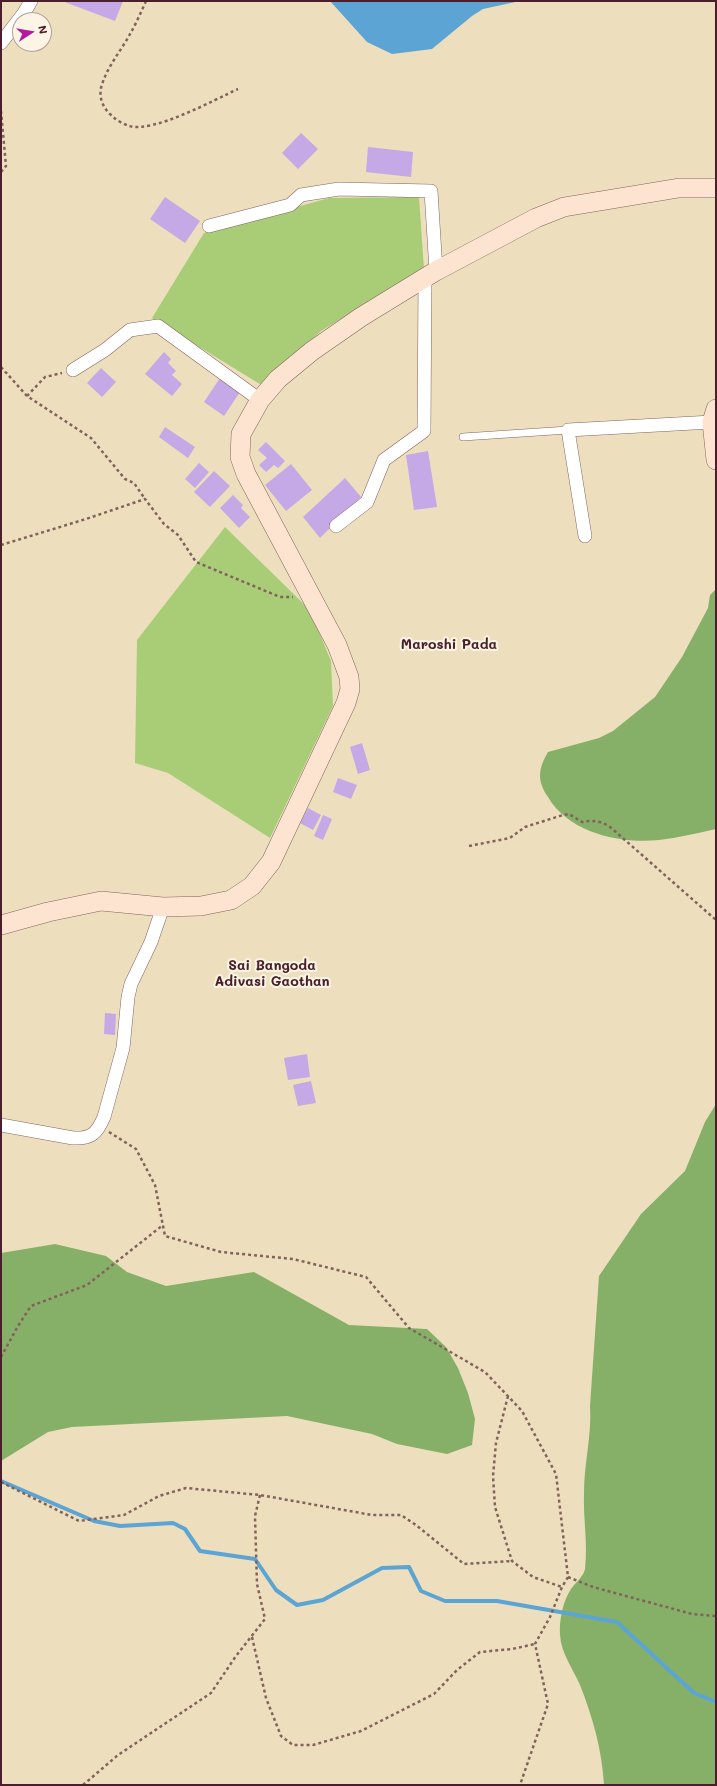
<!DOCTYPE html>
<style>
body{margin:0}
#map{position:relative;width:717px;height:1786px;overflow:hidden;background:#eddfbd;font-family:Mali,sans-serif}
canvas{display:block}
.frame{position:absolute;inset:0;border:2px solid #4a1f2b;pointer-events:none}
.north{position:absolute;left:12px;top:12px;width:40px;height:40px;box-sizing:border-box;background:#fcf5e5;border:1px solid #b59f9b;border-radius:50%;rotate:78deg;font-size:11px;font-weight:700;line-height:16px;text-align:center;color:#4a1f2b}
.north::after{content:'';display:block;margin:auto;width:14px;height:18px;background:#b5179e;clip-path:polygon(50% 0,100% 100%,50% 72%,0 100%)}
</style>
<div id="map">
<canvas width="717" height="1786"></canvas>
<div class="frame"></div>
<div class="north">N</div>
</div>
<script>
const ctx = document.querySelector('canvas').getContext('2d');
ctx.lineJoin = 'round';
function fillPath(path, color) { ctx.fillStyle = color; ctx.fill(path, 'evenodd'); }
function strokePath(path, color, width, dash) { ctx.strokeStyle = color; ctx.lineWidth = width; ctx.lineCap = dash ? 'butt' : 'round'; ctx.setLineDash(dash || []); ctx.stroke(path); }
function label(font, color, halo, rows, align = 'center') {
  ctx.font = font + ' Mali,sans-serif'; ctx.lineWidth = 4; ctx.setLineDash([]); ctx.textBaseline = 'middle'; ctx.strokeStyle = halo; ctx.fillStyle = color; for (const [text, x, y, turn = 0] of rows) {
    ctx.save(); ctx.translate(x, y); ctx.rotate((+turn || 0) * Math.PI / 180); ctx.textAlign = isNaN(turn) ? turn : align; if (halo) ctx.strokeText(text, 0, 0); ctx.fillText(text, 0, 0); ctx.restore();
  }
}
fillPath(new Path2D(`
 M419,197L424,269L321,331L263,386L152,318L204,233L329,198Z
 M225,527L310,610L331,661L333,706L270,838L168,773L135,763L137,640Z`), '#a9cd77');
fillPath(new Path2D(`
 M716,589V829C697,833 678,838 659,840C620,844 569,833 548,797C537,781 538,769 548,752L599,738L613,731L655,697L682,657L708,608L710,595Z
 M716,1104V1785H604C602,1750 593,1718 580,1685C573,1669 561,1653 560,1635C559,1620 563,1601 571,1589C575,1583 584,1576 585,1569C588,1543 583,1518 584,1493C584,1463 592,1435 590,1406L599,1276L641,1214L685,1171L705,1122Z
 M55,1244L106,1256L127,1272L166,1286L254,1272L349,1325L427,1329L446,1347L458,1368L468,1393L475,1419L472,1445L447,1454L397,1444L372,1434L287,1416L72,1427L48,1432L1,1461V1253Z`), '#86b068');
fillPath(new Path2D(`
 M330,1H520L483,9L472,16L432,49L392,54L367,42Z`), '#5ca4d3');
strokePath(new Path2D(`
 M1,1481L94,1521L120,1526L173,1523L185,1529L200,1551L255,1559L276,1590L297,1605L323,1600L382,1568L409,1567L421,1591L445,1601H497L617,1622L694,1693L716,1702`), '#5ca4d3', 4);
fillPath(new Path2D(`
 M62,1H123L115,21Z
 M301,133L318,149L298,169L282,153Z
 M368,147L413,152L411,177L366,172Z
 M165,197L200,221L185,243L150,219Z
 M164,352L171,359L168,363L176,371L172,375L182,384L172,396L145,374Z
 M101,368L116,382L102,397L87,383Z
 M220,378L240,392L224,416L204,402Z
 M165,427L195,447L188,458L159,437Z
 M266,442L285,461L278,468L274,465L266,472L259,465L267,458L258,450Z
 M428,451L437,507L414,510L406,455Z
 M199,463L209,472L195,488L185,479Z
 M291,464L312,490L286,511L265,485Z
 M214,471L230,486L210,507L194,492Z
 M345,478L361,497L320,538L303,517Z
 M233,495L243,505L241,508L250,517L239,528L220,508Z
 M362,743L370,770L358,774L350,747Z
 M338,778L357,785L351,799L333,792Z
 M308,808L321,815L313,830L300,823Z
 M323,815L332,819L323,840L314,836Z
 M105,1013L116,1014L115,1035L104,1034Z
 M307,1054L310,1077L288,1080L284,1058Z
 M311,1081L316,1103L298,1106L293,1085Z`), '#c5a8e6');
const lane = new Path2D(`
 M463,437L568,430`);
const street = new Path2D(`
 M1,43L24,13L31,1
 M209,226L290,205L301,195L339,189L431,191L436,271
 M73,370L105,350L130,330L158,326L260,400
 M336,526L367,502L384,460L424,431L425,278
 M585,536L568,430L712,422
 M1,1125L73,1138C92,1139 97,1133 104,1117L123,1048L128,997L131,984L151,942L163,907`);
const secondary = new Path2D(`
 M716,409L712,422L716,460
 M1,925L48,912L101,901L163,907L201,906L231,900L252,886L271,862L346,703L350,689L349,677L337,645L246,474L240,457L241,434L260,400L278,379L312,351L361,317L436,271L536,218L564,207L679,188H716`);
strokePath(lane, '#83625e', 8);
strokePath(street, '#83625e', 14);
strokePath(secondary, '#83625e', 20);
strokePath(new Path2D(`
 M146,1C141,12 136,24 130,34C121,51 106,68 101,88C99,98 103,108 111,115C116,120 123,124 129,126C154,133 214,100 238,89
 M1,111L6,166L1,172
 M1,367L27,396L91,438L125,479L134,483L145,499
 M27,396L45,377L62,373
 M1,545L86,519L145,499L164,524L178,535L196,562L280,597H293
 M469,846L510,838L525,827L563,815L569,814L582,822C592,820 600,821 609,826L716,920
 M109,1132L136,1149L155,1185L165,1236L221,1252L293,1259L366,1277L409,1328L485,1372L522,1411L556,1474L568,1577L562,1587L550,1617L535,1644L548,1704L520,1785
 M1,1357L18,1326L31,1306L87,1285L163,1225
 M508,1396L496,1443L493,1476L495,1507L512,1561L533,1577L562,1587
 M1,1482L79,1521L124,1515L159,1496L186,1488L260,1495L372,1515H401L416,1525L464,1564L512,1561
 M568,1577L593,1587L692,1614L716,1616
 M252,1637L266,1698L281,1736L293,1745H313L361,1731L434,1694L457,1670L480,1652L512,1649L535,1644
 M83,1785L118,1755L211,1693L236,1656L265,1619L257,1584L255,1516L260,1495`), '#83625e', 2.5, [3, 3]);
strokePath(lane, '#fff', 7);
strokePath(street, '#fff', 13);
strokePath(secondary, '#fde4d1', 19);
label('bold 14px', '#4a1f2b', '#fcf5e5', [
 ["Maroshi Pada",449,645],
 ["Sai Bangoda",272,966],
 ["Adivasi Gaothan",272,982]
]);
</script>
